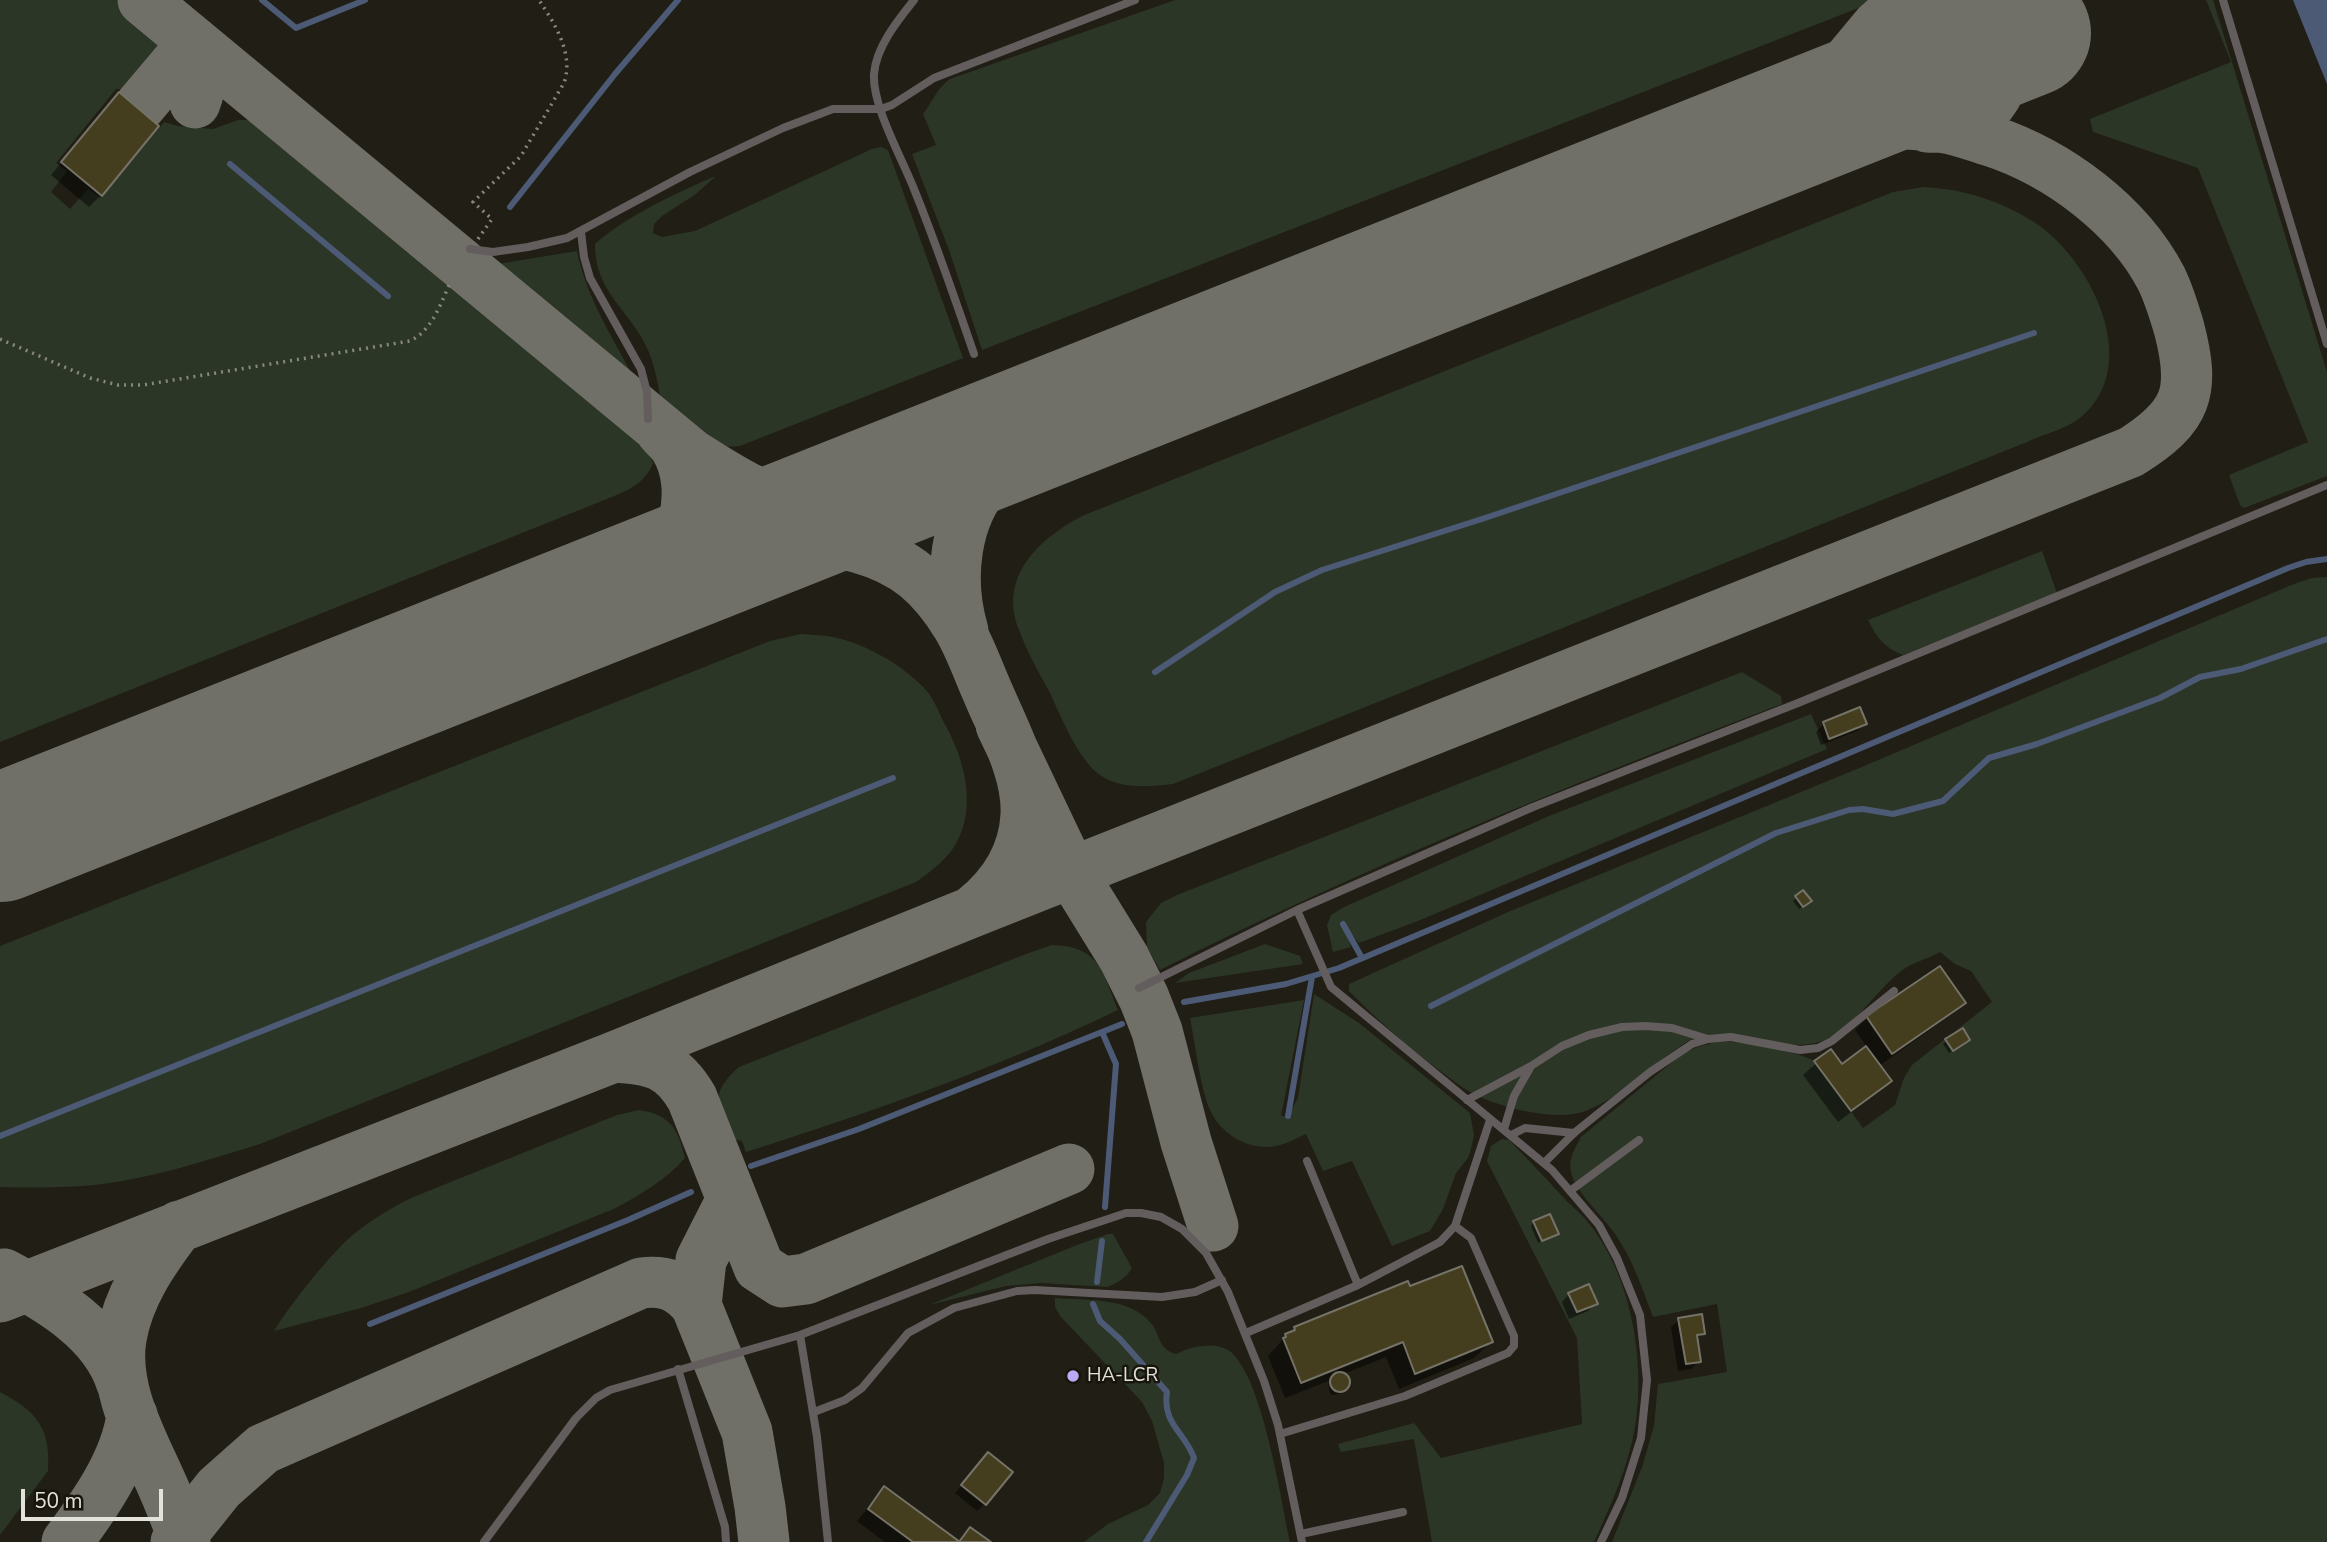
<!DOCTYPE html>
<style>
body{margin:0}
#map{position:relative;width:2327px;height:1542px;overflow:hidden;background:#201e15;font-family:"Nunito Sans",sans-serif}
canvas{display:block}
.scale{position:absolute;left:21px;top:1489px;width:142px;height:32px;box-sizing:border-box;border:4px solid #e3e2db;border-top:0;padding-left:9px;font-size:21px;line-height:24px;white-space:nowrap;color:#e3e2db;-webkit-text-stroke:5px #17150c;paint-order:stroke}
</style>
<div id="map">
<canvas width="2327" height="1542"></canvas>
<div class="scale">50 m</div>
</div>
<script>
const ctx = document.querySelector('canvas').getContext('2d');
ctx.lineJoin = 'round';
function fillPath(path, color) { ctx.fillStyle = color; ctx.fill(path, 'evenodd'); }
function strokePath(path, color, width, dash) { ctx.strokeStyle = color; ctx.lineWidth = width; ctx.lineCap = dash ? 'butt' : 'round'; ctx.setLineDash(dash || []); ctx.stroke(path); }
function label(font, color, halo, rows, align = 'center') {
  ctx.font = font + ' "Nunito Sans",sans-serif'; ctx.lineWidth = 5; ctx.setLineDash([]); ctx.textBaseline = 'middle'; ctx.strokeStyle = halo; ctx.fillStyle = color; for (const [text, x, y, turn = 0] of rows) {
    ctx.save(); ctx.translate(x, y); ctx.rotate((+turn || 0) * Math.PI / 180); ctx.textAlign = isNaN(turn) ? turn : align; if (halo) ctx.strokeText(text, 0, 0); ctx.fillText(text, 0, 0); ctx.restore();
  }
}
fillPath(new Path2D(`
 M0,0H116L159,36L163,43V51L133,89H116L56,163L67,171L51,192L70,209L88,189L101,198L164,122L178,126L213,129L238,120H262L644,439L653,463C645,484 627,491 607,499L0,742Z
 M1175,0H1879L982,350L949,250L912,154L936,145L923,114C933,101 937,88 950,79Z
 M2206,0H2213L2327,372V476L2244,508L2240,505L2229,475L2308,442L2198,168L2093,132L2090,119L2231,62Z
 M881,147L888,150L963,358L740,446C702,450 690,432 662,409C659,389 656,369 648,350C631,311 594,292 595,244C626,216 678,192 716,176L696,194L662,216L654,224L653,233L662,237L695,231L872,149Z
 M1924,187C1964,189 2001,201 2034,222C2090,258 2145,365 2080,418C2068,428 2042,435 2027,442L1173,784C1148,787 1117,790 1096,772C1076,754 1061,717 1050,693C1039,673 1027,652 1019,630C998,576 1039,539 1082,516L1893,192Z
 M577,251C587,301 618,346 641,391L491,265Z
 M2042,551L2057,593L1903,655C1884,647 1877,638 1868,620Z
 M2327,577V1542H1612L1642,1467L1654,1426L1658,1384L1727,1372L1717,1304L1653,1317C1642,1288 1633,1260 1615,1234C1603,1216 1575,1192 1571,1172C1568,1159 1575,1148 1581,1137L1682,1054C1694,1048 1705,1044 1718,1042C1739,1040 1797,1051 1814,1061L1863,1128L1895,1105L1904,1078L1912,1065L1992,1002L1971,971L1955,964L1940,952C1930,958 1917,961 1907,967C1877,986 1853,1033 1819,1042C1777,1054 1734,1021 1688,1041C1681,1045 1673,1052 1666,1056C1641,1075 1617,1098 1588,1110C1556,1124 1490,1106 1462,1087C1422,1059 1383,1026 1349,991V984L1508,912L1857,769L2218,616L2294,584L2312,578Z
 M801,634C812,635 823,635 833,637C866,644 903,665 926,690C935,700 940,716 947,728C966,764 978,813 952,850C942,863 929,873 916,882L260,1144C208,1160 156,1177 103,1184C69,1188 34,1188 0,1187V946L770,641Z
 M1742,672L1781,696L1782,704C1571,784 1361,868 1160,970L1147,947L1146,922L1161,903L1177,895Z
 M1811,714L1827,749L1418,921L1359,943L1344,926L1351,947L1333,952L1327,925L1331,915L1344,907L1549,816Z
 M1265,944L1300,956L1303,964L1175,983L1189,973Z
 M1052,945C1099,946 1103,972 1118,1010C998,1068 872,1112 746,1152L742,1141L729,1138C716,1107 710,1092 739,1067L1026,954Z
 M1314,994L1359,1023L1470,1113L1474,1135L1471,1149L1468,1158L1456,1173L1443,1209L1430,1231L1392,1246L1352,1161L1323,1171L1306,1134C1297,1138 1287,1144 1276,1146C1250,1151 1224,1136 1212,1114C1201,1095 1195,1042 1190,1018L1304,1000L1281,1116H1288L1298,1098Z
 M639,1110C671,1115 678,1129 685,1158C666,1180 641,1194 616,1208L409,1292L361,1308L274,1331C291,1303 331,1253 355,1233C373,1219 391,1208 411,1198L617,1115Z
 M1502,1139L1509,1140C1528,1159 1546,1179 1564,1198C1571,1206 1580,1212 1587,1221C1631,1273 1646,1361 1635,1427C1628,1468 1611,1505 1594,1542H1432L1414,1439L1341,1452L1338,1444L1414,1423L1441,1458L1582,1424L1577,1338L1487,1161L1491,1146Z
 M1108,1234H1113L1132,1268C1126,1278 1118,1283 1107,1287L1040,1283L1006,1286L929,1305L1077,1245Z
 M1055,1298C1085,1301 1128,1296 1150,1322C1161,1334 1157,1349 1176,1354C1190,1347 1213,1341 1228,1350C1262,1372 1281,1501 1290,1542H1084L1108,1524L1148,1505L1160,1493L1164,1478V1463L1152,1421L1142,1402L1060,1316L1055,1307Z
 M0,1392C37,1411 51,1429 48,1471L0,1535Z`), '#2c3626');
fillPath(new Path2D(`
 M2293,0H2327V84Z`), '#4d5a76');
fillPath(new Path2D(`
 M119,95L101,195L89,207L51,175Z
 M1824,724H1865L1857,731L1821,745L1816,732Z
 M1803,892L1806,904L1799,909L1793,901Z
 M1963,1003L1951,1015L1879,1066L1890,1080L1878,1092L1838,1122L1803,1075L1830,1051L1842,1066L1867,1047L1855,1030L1867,1018Z
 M1946,1041L1964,1043L1949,1053L1943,1044Z
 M1534,1222L1557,1234L1538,1243L1531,1226Z
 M1407,1283L1409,1289L1491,1342L1474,1358L1399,1389L1386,1357L1341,1375L1348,1380L1342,1393L1333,1395L1330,1393L1328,1384L1331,1380L1285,1398L1268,1356L1286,1336L1295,1329Z
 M1569,1294L1595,1303L1588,1311L1569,1319L1562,1302Z
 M1679,1320L1703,1333L1696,1340L1699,1361L1691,1369L1678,1371L1671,1327Z
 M981,1462L985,1504L977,1511L955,1493Z
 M884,1489L957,1542H885L857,1521Z`), '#0007');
strokePath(new Path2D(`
 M262,0L296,28L365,0
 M230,164L388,296
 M510,207L615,74L678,0
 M1155,672L1275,592L1322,570L1485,518L2034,333
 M1343,924L1362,958
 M1184,1002L1286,984L1339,968L2288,568L2306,562L2327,559
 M1431,1006L1776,833L1849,810L1863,809L1893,814L1943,801L1989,758L2037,744L2160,698L2200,677L2241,669L2327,639
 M1102,1032L1116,1064L1105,1207
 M1288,1116L1312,977
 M0,1136L893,778
 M751,1166L859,1129L1122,1024
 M1097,1282L1102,1241
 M1093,1304L1100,1321L1120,1339L1167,1392C1162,1424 1185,1432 1194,1458L1187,1475L1146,1542
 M370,1324L628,1220L691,1192`), '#4d5a76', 6);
strokePath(new Path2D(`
 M143,0L691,454C724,475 761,500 801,506C815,508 830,505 845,502
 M140,106L194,42C202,62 203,82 195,103
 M1927,127C1945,128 1964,125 1979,114C2017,87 2015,21 1972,0
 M1788,128L1808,109L1877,26L1886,18L1929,0
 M770,532C820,540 875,543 916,576C933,590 946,607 957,625C970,646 978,671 988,693C1004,731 1028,773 1026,815C1024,854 1004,886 974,910
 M643,582C683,557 701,489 675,447C671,441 665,436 661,431
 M963,631C948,580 954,518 990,478C1013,452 1047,432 1075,411
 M1001,725L1071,872L1124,958L1144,998L1157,1031L1186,1142L1213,1226
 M614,1057C653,1059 672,1064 692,1098L759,1267L782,1282L806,1279L1069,1169
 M731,1201L701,1260L696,1305L747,1432L760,1507L764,1542
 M179,1226C153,1260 128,1296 121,1339C113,1391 143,1441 163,1487C171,1505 178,1524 185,1542
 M4,1274C51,1299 106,1331 122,1384
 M0,1297L614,1057L972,912L2131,452C2187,417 2196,392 2179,328C2174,311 2169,294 2161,278C2128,215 2058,163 1991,141C1976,137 1960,130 1945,128C1888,118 1832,128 1775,133
 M67,1542C94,1506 126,1461 132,1415
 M176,1542L219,1488L263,1449L641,1283C666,1280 680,1286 696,1305`), '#717068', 51);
strokePath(new Path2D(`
 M0,838L2027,33`), '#717068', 128);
const building = new Path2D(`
 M119,92L159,126L102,196L61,162Z
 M1860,707L1867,724L1829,739L1823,722Z
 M1803,890L1812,901L1803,907L1795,896Z
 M1940,966L1966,1003L1892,1054L1866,1016Z
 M1963,1028L1970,1040L1953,1051L1945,1039Z
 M1866,1046L1892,1081L1851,1111L1814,1061L1831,1049L1842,1064Z
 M1550,1214L1559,1234L1542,1241L1533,1221Z
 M1462,1266L1493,1342L1415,1374L1403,1342L1301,1383L1283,1338L1286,1337L1285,1334L1295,1330L1294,1327L1408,1281L1410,1286Z
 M1589,1284L1598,1304L1577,1312L1568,1293Z
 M1702,1314L1705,1334L1697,1335L1701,1362L1686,1364L1678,1318Z
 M1330 1382a10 10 0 1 1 20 0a10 10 0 1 1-20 0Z
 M988,1452L1013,1472L986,1505L961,1485Z
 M884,1486L960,1542H913L868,1509Z
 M970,1527L991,1542H959Z`);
fillPath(building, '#443d1e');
strokePath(building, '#757267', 2);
strokePath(new Path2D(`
 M478,239L492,219L473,202L521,156L564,83C574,54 555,24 539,0
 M0,339L90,378L118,385H143L410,341C433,330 441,302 451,281`), '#898880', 3.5, [2, 5]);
strokePath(new Path2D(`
 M914,0C898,20 876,47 874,74C872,106 902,158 914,189C936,243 955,299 974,354
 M2223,0L2327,344
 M581,232L584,257L590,278L641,369L647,392L648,419
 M470,249L493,252L528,247L567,238L690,172L783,128L833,109H881L892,105L934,78L1135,0
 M1297,910L1331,987L1552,1170L1599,1225L1617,1258L1640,1315L1647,1380L1641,1438L1622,1498L1601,1542
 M1139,988L1297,910L1533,807L1798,703L2327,485
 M1467,1100L1531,1066L1562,1046L1589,1035L1622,1027L1645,1026L1672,1028L1708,1039
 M1504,1129L1514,1096L1530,1068
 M1511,1135L1525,1128L1574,1133
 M1307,1161L1358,1285
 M1544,1163L1574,1133L1650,1072L1692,1044L1708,1039L1731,1037L1800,1050L1818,1048L1832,1041L1894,991
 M1570,1191L1639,1140
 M1246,1333L1358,1285L1440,1242L1455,1226L1490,1120
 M800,1335L817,1437L828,1542
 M678,1369L725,1527L726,1542
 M814,1412L845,1400L862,1388L908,1333L954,1308L1017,1291L1035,1290L1162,1297L1195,1292L1222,1280
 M1280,1434L1405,1396L1508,1353L1514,1346V1336L1471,1238L1455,1226
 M1301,1534L1403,1512
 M484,1542L576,1418L596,1398L610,1390L800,1335L1048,1239L1126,1213H1141L1161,1217L1182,1229L1206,1253L1228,1292L1264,1381L1278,1425L1302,1542`), '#635e5d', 8);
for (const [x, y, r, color] of [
 [1073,1376,7,"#baaaf6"]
]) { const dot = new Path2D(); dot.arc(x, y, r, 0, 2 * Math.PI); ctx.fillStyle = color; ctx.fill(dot); strokePath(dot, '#17150c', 2.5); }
label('19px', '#e3e2db', '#17150c', [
 ["HA-LCR",1087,1376]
], 'left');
</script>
